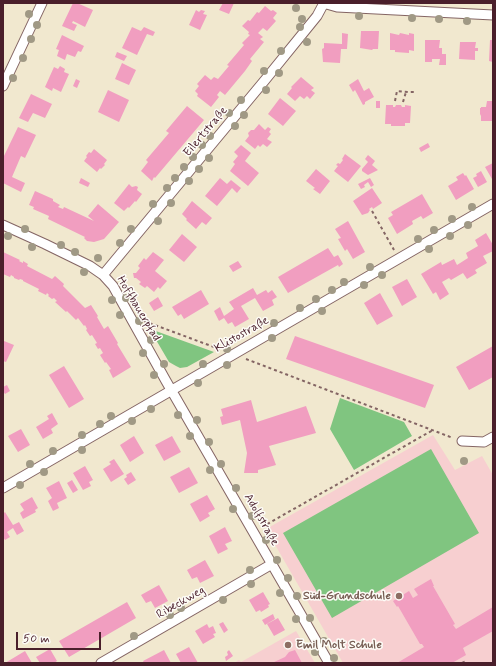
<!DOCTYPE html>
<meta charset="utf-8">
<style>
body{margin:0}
#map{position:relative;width:496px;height:666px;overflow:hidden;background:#f1e8cf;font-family:Mynerve,sans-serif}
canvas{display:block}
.frame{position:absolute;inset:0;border:4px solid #4a1f2b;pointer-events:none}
.scale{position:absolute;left:16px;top:632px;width:85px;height:18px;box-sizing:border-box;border:2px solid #4a1f2b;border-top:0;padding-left:5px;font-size:12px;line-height:14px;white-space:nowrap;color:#4a1f2b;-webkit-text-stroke:3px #fdfcf7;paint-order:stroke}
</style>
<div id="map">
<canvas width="496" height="666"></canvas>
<div class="frame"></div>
<div class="scale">50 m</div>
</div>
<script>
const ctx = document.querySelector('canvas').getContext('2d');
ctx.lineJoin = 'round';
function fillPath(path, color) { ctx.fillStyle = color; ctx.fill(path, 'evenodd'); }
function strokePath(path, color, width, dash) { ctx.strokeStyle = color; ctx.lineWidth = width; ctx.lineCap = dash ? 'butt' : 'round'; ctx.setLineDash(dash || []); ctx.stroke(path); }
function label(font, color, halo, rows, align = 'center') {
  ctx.font = font + ' Mynerve,sans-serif'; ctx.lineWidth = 3; ctx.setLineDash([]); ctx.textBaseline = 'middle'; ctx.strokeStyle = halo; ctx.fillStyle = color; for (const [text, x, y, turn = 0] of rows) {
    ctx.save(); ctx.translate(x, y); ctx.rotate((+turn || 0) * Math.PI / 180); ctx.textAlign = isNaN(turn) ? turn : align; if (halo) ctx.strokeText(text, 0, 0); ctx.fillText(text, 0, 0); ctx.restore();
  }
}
fillPath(new Path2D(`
 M433,435L455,470L482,456L493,475V663H343L266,529Z
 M296,631L315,663H234L239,660L241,662Z`), '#f7cfd0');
fillPath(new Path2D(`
 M153,330L214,352L187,367L180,368L176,366L169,362L152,333Z
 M340,398L404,422L412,436L354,470L330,429Z
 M431,449L479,533L332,618L283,533Z`), '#80c580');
fillPath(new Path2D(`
 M73,3H77L93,10L85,27L73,21L72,23L77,25L74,31L62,26Z
 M223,3H234L229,14L219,10Z
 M265,6L271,11L273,10L277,13L273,18L276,21L267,31L263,28L258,33L263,37L260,39L264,42L250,59L252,61L245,71L225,95L220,91L217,95L219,97L211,107L197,96L198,94L195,91L199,86L197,84L205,75L211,80L214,77L218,79L229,66L227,65L244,45L242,43L250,35L248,34L249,32L242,26L248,20L250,21L257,12L259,13Z
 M196,10L199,12L201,10L205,11L203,14L207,15L200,30L189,25Z
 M132,27L141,31L144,27L155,32L153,36L147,34L137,55L122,48Z
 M361,31H379L378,49H373L372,50L360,48Z
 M342,33L348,34L347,49H341L340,63L323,62L322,49L324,48V43L342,44Z
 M390,33L399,35L400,33L409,35V33L414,34V51L409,50V53L395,52V50H390Z
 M62,35L84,46L81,52L78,51L75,57L67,54L65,60L57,56L59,50L56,49Z
 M425,40H440L439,48H442V54H446V65H439L440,59H432V62H425Z
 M490,40H493V62L489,61Z
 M460,42H476L475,48H478V51H475V60L459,59Z
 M117,52L127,56L124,61L115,57Z
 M122,63L136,70L129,85L115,79Z
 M60,66L65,69L64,72L69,74L61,92L53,88L52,91L45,87L54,67L58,69Z
 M301,77L314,88L311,90L315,93L310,99L307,96L304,99L300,96L295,101L287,94L292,88L291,87Z
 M76,79L80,81L77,88L73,86Z
 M358,79L364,91L369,88L374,97L365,102V104L363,105L355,90L353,92L349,85Z
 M108,90L129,100L119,122L98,112Z
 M31,94L52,104L45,118L33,113L28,122L19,118Z
 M280,98L296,111L283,126L268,114Z
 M376,101H380V108H376Z
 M487,101H493V121H481V116L480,114V108H481V107H486Z
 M386,105H393V107H395L396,105H401L402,107H405V105L411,106L410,123H405V126H391V124H385Z
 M187,106L204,120L155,178L154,177L152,181L141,171L148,162L146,160L169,133L166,131Z
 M259,124L265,130L268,127L271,129L269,132L271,134L267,139L272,142L267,147L263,144L260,147L258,145L255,149L245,141L249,136L248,133L251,130H254Z
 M18,127L36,135L25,158L21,156L12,177L25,183L21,192L3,183V158Z
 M428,143L430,147L421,152L419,148Z
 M241,145L251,153L245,161L259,173L248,186L230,171L235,164L233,162L238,156L234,152Z
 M94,149L107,160L104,164L105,165L101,169L100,168L97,172L84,161L87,157L86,156L89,152L91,153Z
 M345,154L361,166L348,182L334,171L338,166L336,165L338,163L340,164L343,160L342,159Z
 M368,155L375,161L372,165L378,170L368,175L362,171V169L368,162L365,159Z
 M493,163V178L492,179L485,167Z
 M316,169L330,181L320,194L313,189L315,188L306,181Z
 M481,171L487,182L478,187L473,178L477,176L476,174Z
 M463,173L465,176L466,175L474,189L456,200L448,186L458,180L456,177Z
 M81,178L90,183L88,187L79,183Z
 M220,178L227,184L231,180L241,188L237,193L232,188L217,206L205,196Z
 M370,178L374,185L371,187L368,182L364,185L365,187L361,189L358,184Z
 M129,184L132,187L136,186L138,187L137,190L142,194L136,202L135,201L129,208L128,207L124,211L114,203Z
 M372,188L382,203L373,209L372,207L369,209L370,210L368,213L362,215L353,201Z
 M35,191L53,199V201L60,205L58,207L63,209L64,207L94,221L88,216L98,204L119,222L104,239L94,242L87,241L84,238L85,237L48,219L49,216L33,209L34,207L29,205Z
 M422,194L433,213L423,219L421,216L412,221L413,224L397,234L388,218L393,215L391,212Z
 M192,201L212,218L206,225L202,222L196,229L186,220L187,219L182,214Z
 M348,221L365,252L353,259L347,249L345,251L338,239L341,238L335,229Z
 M486,233L493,245V251L483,256L487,263L475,270L477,273L467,279L463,273L451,280L449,278L442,282L449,294L440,300L436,292L433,294L421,274L441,262L442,265L454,259L457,265L468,258L466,253L478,246L475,240Z
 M182,234L197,247L184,262L169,250Z
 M328,248L334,257L338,255L343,264L339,267L338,265L288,293L278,277Z
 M3,252L20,260L19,261L23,263V261L28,264L27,266L52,279L55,276L64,284L63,286L85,308L91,305L98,316L97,317L104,329L108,326L118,343L117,344L131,367L113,378L109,370L111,369L106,362L105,363L100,355L103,353L100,348L98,349L95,344L97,343L92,335L90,336L86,330L87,329L85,325L84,326L78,318L76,320L67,311L66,312L55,302L57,301L54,298L52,299L48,296L49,295L47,293L46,295L38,291L39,289L23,281V280L20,279L19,280L14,278V277L11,275L10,277L3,274Z
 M153,252L164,260L155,271L167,281L160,289L158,287L154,292L147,286L145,288L139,284L141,282L136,278H134L133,273H136L140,268L138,266L144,258L146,260Z
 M238,261L242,267L233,272L229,266Z
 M407,279L417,297L402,306L392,287Z
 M253,288L257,295L266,290L268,293L272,290L277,297L272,300L274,305L263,311L255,298L241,306L249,319L235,327L232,322L228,324L224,318L219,321L214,311L220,307L224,316L227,314L234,309L229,302Z
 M201,290L209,304L184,319L181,314L178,316L172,307Z
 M380,293L393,316L377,325L364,303Z
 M158,297L163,306L154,311L149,303Z
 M295,336L434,385L425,408L286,359Z
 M4,341L14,345L6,362L3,361Z
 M493,346V377L469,390L456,367Z
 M64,366L84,399L69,408L49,375Z
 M7,385L10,391L5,394L3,391V387Z
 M251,400L257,422L306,406L316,433L269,446L276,465L258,470V473H244L247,453L240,420L222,425L220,417L223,416L221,409Z
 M52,413L58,424L51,429L53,433L43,439L36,427L49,419L47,416Z
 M21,429L30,445L18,452L8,436Z
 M134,436L144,453L130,462L120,445Z
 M172,436L181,452L164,461L155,445Z
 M114,459L124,474L111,482L103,469L111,464L109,462Z
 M85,466L93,480L89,482L91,486L83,490L73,473Z
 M189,467L198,483L179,493L170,477Z
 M131,472L136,480L128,485L124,479L127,477L126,475Z
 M72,480L78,490L73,493L67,483Z
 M59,481L67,498L57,503L59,508L53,511L48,501L52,498L46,488Z
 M207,495L215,509L208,513L210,516L200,522L190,504Z
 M32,497L38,508L35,510L36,512L23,519L20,513L24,510L20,504Z
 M5,512L13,525L19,522L24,531L17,535L13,528L7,532L10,537L5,540L3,537V514Z
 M225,527L232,541L225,544L228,549L218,554L209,536Z
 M205,560L214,576L200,583L197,577L192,579L187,570Z
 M431,579L434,586H433L455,624L453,625L456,629L493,607V631L463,648L466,655L452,663H440V662L437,663H397L424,647L422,644H420L398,606L397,607L393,601L409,591L413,598L418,595L414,589Z
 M159,585L168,601L155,608L151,601L146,603L141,595Z
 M263,592L270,604L268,605L269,607L261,612L260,610L256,612L249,600Z
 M127,602L136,618L69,657L59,641Z
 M273,614L275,619L265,625L262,620Z
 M278,618L285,630L274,636L267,624Z
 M223,622L228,630L224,633L219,624Z
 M207,624L209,628L213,626L216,633L213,634L215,637L203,644L195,631Z
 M189,647L198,663H181L176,654Z
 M50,649L57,661L54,663H40L36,657Z
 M164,650L171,663H144L143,661Z
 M229,650L233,656L226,661L225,657L228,655L227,652Z
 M295,650L302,663H272L285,657L289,652Z
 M25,651L32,663H5Z`), '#f19ec0');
const minor = new Path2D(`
 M323,3L337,7L493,15
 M3,86L42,3
 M3,225L45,244L90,266L103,275L113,286L166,381L329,663
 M103,275L265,80L317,16L324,3
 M462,441L484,442L493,437
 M3,488L493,204
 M101,663L272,564`);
strokePath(minor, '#846564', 11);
strokePath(new Path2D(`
 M395,101L397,91L408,92H414
 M403,102L406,92
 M372,211L394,250
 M144,321L222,350
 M246,359L453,438
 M262,527L433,430
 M462,663L466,661L467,663`), '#846564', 2, [3, 3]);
strokePath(minor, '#fff', 9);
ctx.fillStyle = '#a09985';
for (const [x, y] of [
 [296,8],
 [29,14],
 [359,16],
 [412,18],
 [302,19],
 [439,19],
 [467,21],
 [37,25],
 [300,27],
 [31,39],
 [307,42],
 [281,51],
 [23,58],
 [264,71],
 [279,73],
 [13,78],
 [266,90],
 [241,100],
 [229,113],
 [244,115],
 [235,126],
 [210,136],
 [202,145],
 [193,157],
 [209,158],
 [184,167],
 [199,169],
 [175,178],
 [189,181],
 [167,188],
 [171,203],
 [153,204],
 [472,207],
 [452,219],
 [158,221],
 [468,225],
 [25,229],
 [131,229],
 [434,230],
 [8,236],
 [450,236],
 [418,239],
 [120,243],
 [61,245],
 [32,247],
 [429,249],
 [75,252],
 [98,258],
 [370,267],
 [84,272],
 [382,275],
 [344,282],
 [364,285],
 [332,290],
 [126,298],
 [316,299],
 [112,300],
 [300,308],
 [322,311],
 [120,315],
 [139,321],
 [274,323],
 [272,338],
 [151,340],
 [227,349],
 [143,353],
 [164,364],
 [203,364],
 [227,365],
 [154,375],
 [198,383],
 [151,409],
 [178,415],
 [111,416],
 [197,420],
 [132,421],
 [100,424],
 [82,435],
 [190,436],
 [209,442],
 [82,450],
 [53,451],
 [464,461],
 [30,464],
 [221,464],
 [210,470],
 [44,472],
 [20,485],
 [236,488],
 [233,509],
 [252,516],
 [266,540],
 [277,560],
 [250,570],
 [288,578],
 [251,584],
 [280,593],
 [297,596],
 [223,600],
 [181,608],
 [170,615],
 [310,618],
 [296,619],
 [134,636],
 [324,641],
 [315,652],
 [334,658]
]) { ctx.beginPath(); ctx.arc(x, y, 4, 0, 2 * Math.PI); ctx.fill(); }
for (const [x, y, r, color] of [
 [399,596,4,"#8d6e63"],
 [288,645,4,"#8d6e63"]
]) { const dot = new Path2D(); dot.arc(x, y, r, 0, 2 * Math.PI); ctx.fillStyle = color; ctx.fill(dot); strokePath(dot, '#fdfcf7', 1.5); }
label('12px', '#4a1f2b', '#fdfcf7', [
 ["Eilertstraße",206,132,-50],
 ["Hoffbauerpfad",138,309,59],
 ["Klistostraße",242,335,-30],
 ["Adolfstraße",261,520,60],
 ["Ribeckweg",181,603,-30]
]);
label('bold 12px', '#785e54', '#fdfcf7', [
 ["Süd-Grundschule",391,596],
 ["Emil Molt Schule",296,645,"left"]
], 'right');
</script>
